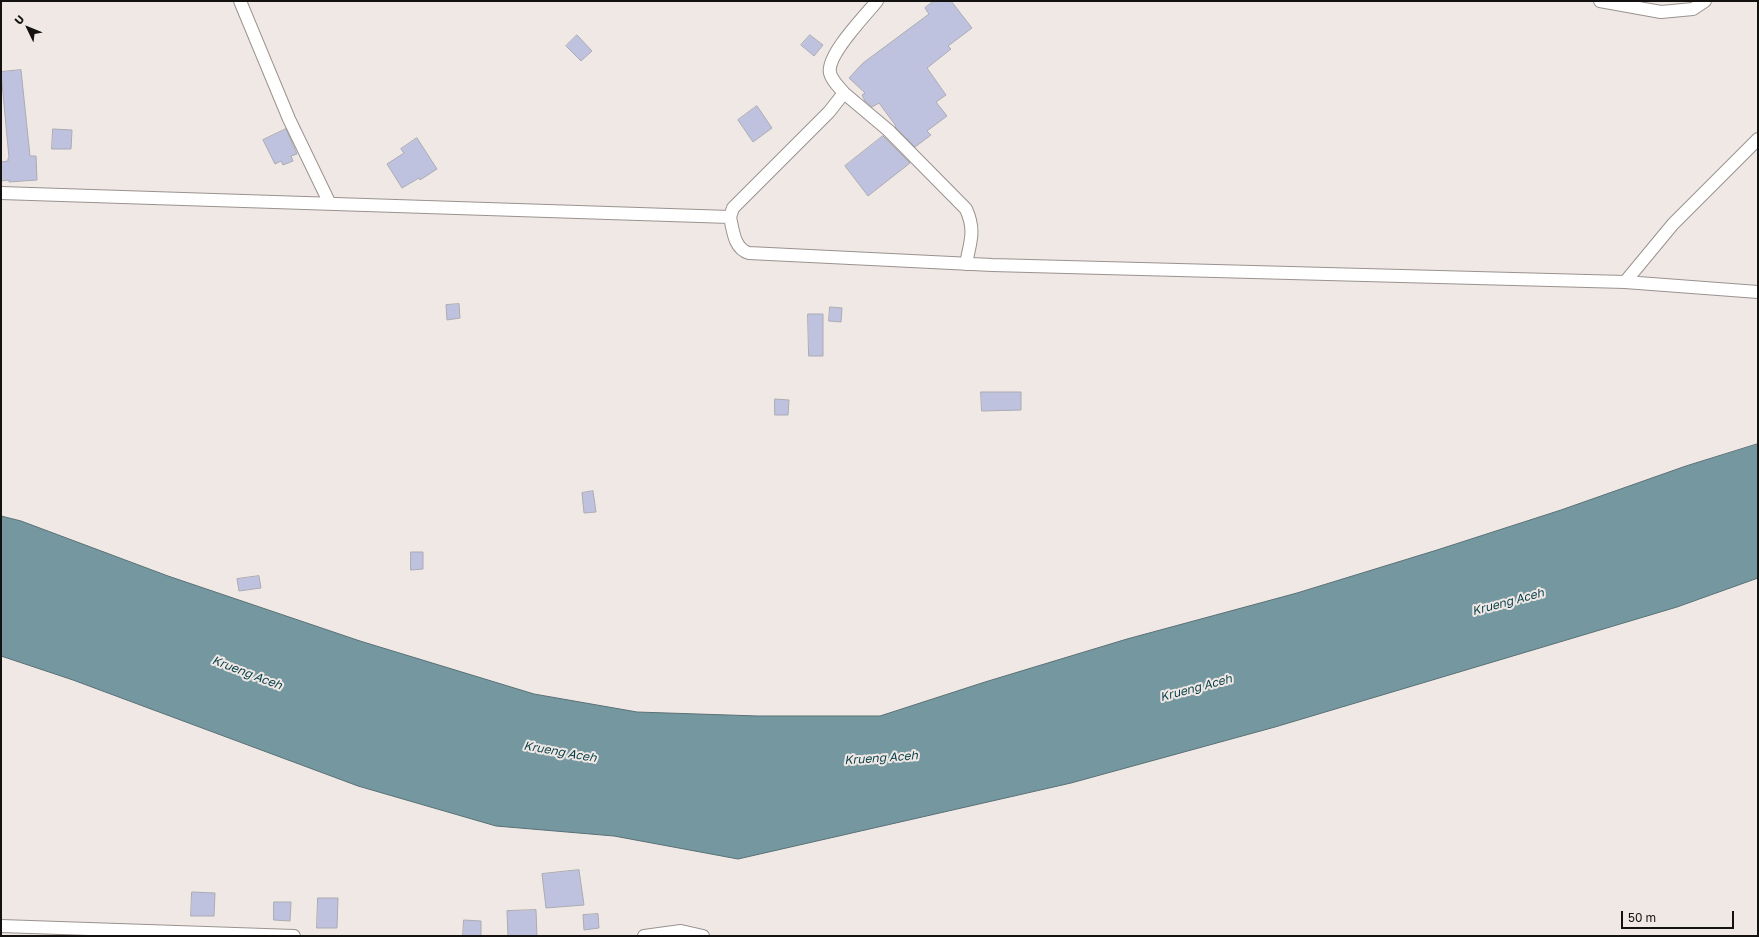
<!DOCTYPE html>
<style>
body{margin:0}
#map{position:relative;width:1759px;height:937px;overflow:hidden;background:#f0e8e5;font-family:"Golos Text",sans-serif}
canvas{display:block}
.frame{position:absolute;inset:0;border:2px solid #141211;pointer-events:none}
.north{position:absolute;left:8px;top:8px;width:40px;height:40px;-webkit-text-stroke:3px #f0e8e5;paint-order:stroke;rotate:313deg;font-size:11px;font-weight:700;line-height:16px;text-align:center;color:#141211}
.north::after{content:'';display:block;margin:auto;width:14px;height:18px;background:#141211;clip-path:polygon(50% 0,100% 100%,50% 72%,0 100%)}
.scale{position:absolute;left:1621px;top:911px;width:113px;height:18px;box-sizing:border-box;border:2px solid #141211;border-top:0;padding-left:5px;font-size:12px;line-height:14px;white-space:nowrap;color:#141211;-webkit-text-stroke:3px #f0e8e5;paint-order:stroke}
</style>
<div id="map">
<canvas width="1759" height="937"></canvas>
<div class="frame"></div>
<div class="north">U</div>
<div class="scale">50 m</div>
</div>
<script>
const ctx = document.querySelector('canvas').getContext('2d');
ctx.lineJoin = 'round';
function fillPath(path, color) { ctx.fillStyle = color; ctx.fill(path, 'evenodd'); }
function strokePath(path, color, width, dash) { ctx.strokeStyle = color; ctx.lineWidth = width; ctx.lineCap = dash ? 'butt' : 'round'; ctx.setLineDash(dash || []); ctx.stroke(path); }
function label(font, color, halo, rows, align = 'center') {
  ctx.font = font + ' "Golos Text",sans-serif'; ctx.lineWidth = 4; ctx.setLineDash([]); ctx.textBaseline = 'middle'; ctx.strokeStyle = halo; ctx.fillStyle = color; for (const [text, x, y, turn = 0] of rows) {
    ctx.save(); ctx.translate(x, y); ctx.rotate((+turn || 0) * Math.PI / 180); ctx.textAlign = isNaN(turn) ? turn : align; if (halo) ctx.strokeText(text, 0, 0); ctx.fillText(text, 0, 0); ctx.restore();
  }
}
const water = new Path2D(`
 M1758,444V578L1677,607L1275,727L1071,783L738,859L614,836L496,826L358,786L73,680L1,656V516L21,521L168,576L360,641L534,694L637,712L758,716H880L985,682L1127,639L1297,593L1437,550L1561,510L1686,466Z`);
fillPath(water, '#7598a0');
strokePath(water, '#587075', 1);
const building = new Path2D(`
 M934,1H951L972,28L948,46L951,49L927,68L946,95L936,102L947,116L927,131L931,135L915,147L895,127L896,126L879,103L872,107L865,101L862,95L865,93L849,78L863,63L929,14L925,8Z
 M577,35L592,51L581,61L566,46Z
 M810,35L823,45L814,56L801,45Z
 M21,70L30,156H36L37,180L9,182V180L1,181V162L8,161V158H9L1,72Z
 M757,106L772,128L753,142L738,120Z
 M53,129L72,130L71,149H52Z
 M286,129L297,154L291,156L293,161L283,165L281,161L275,164L263,140Z
 M883,136L910,163L868,196L845,166Z
 M417,138L437,169L420,180L419,178L402,188L387,164L404,153L401,149Z
 M459,304L460,318L447,320L446,305Z
 M830,307L842,308L841,322L829,321Z
 M808,314H823V356H809Z
 M981,392H1021V410L982,411Z
 M775,399L789,400L788,415H775Z
 M593,491L596,512L584,513L582,493Z
 M411,552H423V569L411,570Z
 M259,576L261,588L239,591L237,579Z
 M579,870L584,905L546,908L542,874Z
 M192,892L215,893L214,916H191Z
 M318,898H338L337,928H317Z
 M274,902H291L290,921L274,920Z
 M536,910L537,936H508L507,911Z
 M598,914L599,928L584,930L583,915Z
 M464,920L481,921V936H463Z`);
fillPath(building, '#bec2df');
strokePath(building, '#ababb2', 1);
const minor = new Path2D(`
 M240,1L289,119L330,204
 M1600,1L1661,12L1693,9L1705,1
 M844,93L888,130L966,209C976,231 970,242 966,264
 M1,193L730,217C733,230 734,249 749,253L992,265L1625,282L1758,292
 M730,217L733,208L829,112L844,93C839,87 832,81 830,73C826,55 866,15 877,1
 M1625,282L1673,224L1758,139
 M1,926L294,936
 M644,936L681,931L703,936`);
strokePath(minor, '#99928f', 14);
strokePath(minor, '#fff', 12);
label('italic 12px', '#063f49', '#f0e8e5', [
 ["Krueng Aceh",1508,602,-15],
 ["Krueng Aceh",247,673,21],
 ["Krueng Aceh",1196,688,-15],
 ["Krueng Aceh",560,752,10],
 ["Krueng Aceh",881,758,-4]
]);
</script>
